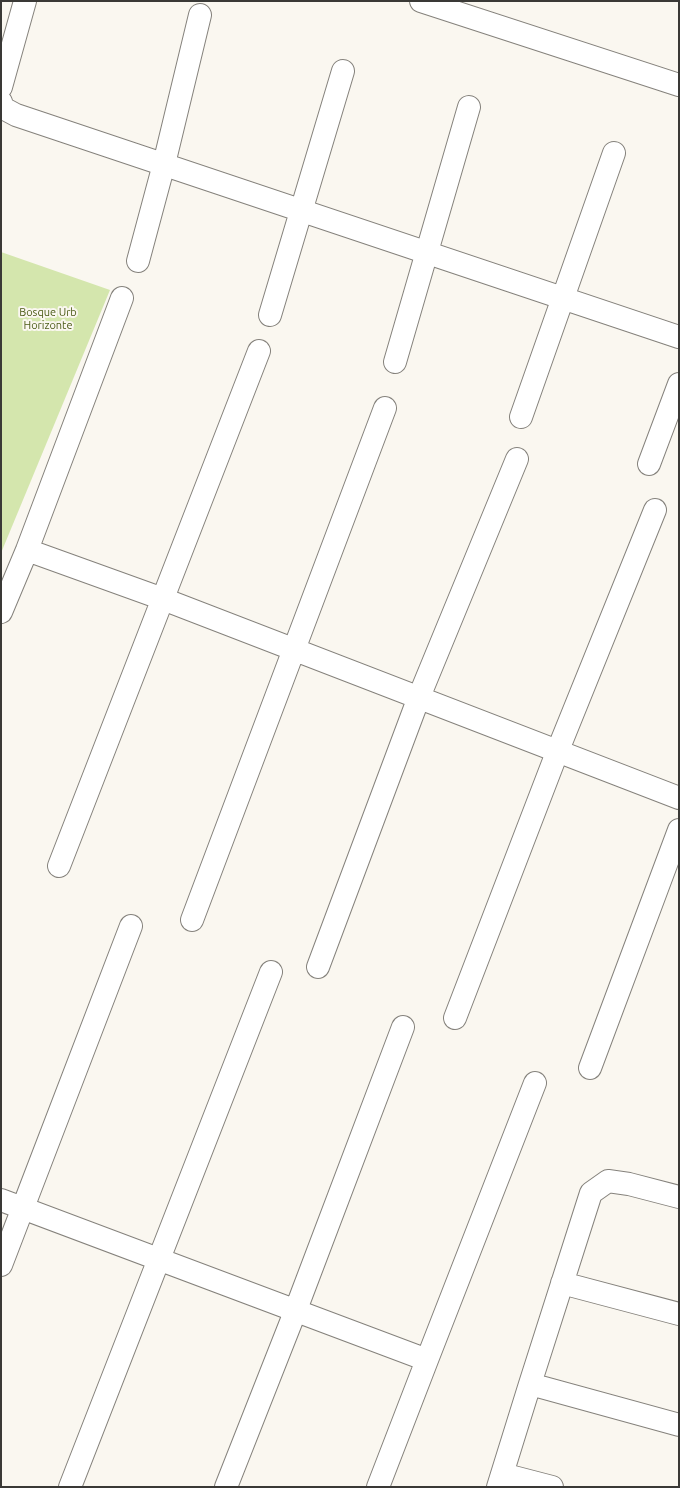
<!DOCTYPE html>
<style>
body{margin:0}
#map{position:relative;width:680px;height:1488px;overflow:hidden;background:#faf7f0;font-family:Ubuntu,sans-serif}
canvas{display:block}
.frame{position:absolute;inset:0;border:2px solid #3a3936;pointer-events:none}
</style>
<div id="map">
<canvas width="680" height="1488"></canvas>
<div class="frame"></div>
</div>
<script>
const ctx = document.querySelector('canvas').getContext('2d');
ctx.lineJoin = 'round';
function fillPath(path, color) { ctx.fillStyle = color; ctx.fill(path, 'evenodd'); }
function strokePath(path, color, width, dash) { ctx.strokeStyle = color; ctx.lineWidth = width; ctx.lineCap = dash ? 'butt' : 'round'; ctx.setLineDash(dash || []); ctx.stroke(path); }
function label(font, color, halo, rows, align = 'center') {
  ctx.font = font + ' Ubuntu,sans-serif'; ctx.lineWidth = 4; ctx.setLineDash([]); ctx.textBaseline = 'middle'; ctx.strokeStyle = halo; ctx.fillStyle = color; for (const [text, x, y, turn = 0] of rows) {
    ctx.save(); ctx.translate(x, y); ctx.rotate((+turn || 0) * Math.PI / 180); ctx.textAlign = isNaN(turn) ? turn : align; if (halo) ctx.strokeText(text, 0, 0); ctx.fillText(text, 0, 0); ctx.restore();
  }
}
fillPath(new Path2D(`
 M1,252L110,290L1,553Z`), '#d4e6ad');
const street = new Path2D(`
 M421,1L679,85
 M1,87L25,1
 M1,102L3,108L16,115L679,337
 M138,261L164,164L200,15
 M270,315L343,71
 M395,362L469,107
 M521,417L614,153
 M649,464L679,384
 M27,550L163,599L679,798
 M1,612L27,550L122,298
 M59,866L259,351
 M192,920L385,408
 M318,967L419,697L517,459
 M455,1018L558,750L655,510
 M590,1068L679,830
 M1,1200L427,1360L378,1487
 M1,1265L131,926
 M562,1283L679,1314
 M427,1360L535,1083
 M530,1384L679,1425
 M502,1474L552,1487
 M70,1487L271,972
 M226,1487L295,1312L403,1027
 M498,1487L530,1384L591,1193L608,1181L629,1184L679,1197`);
strokePath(street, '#85827c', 24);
strokePath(street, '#fff', 22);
label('11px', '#4c5c18', '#faf7f0', [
 ["Bosque Urb",48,312],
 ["Horizonte",48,325]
]);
</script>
